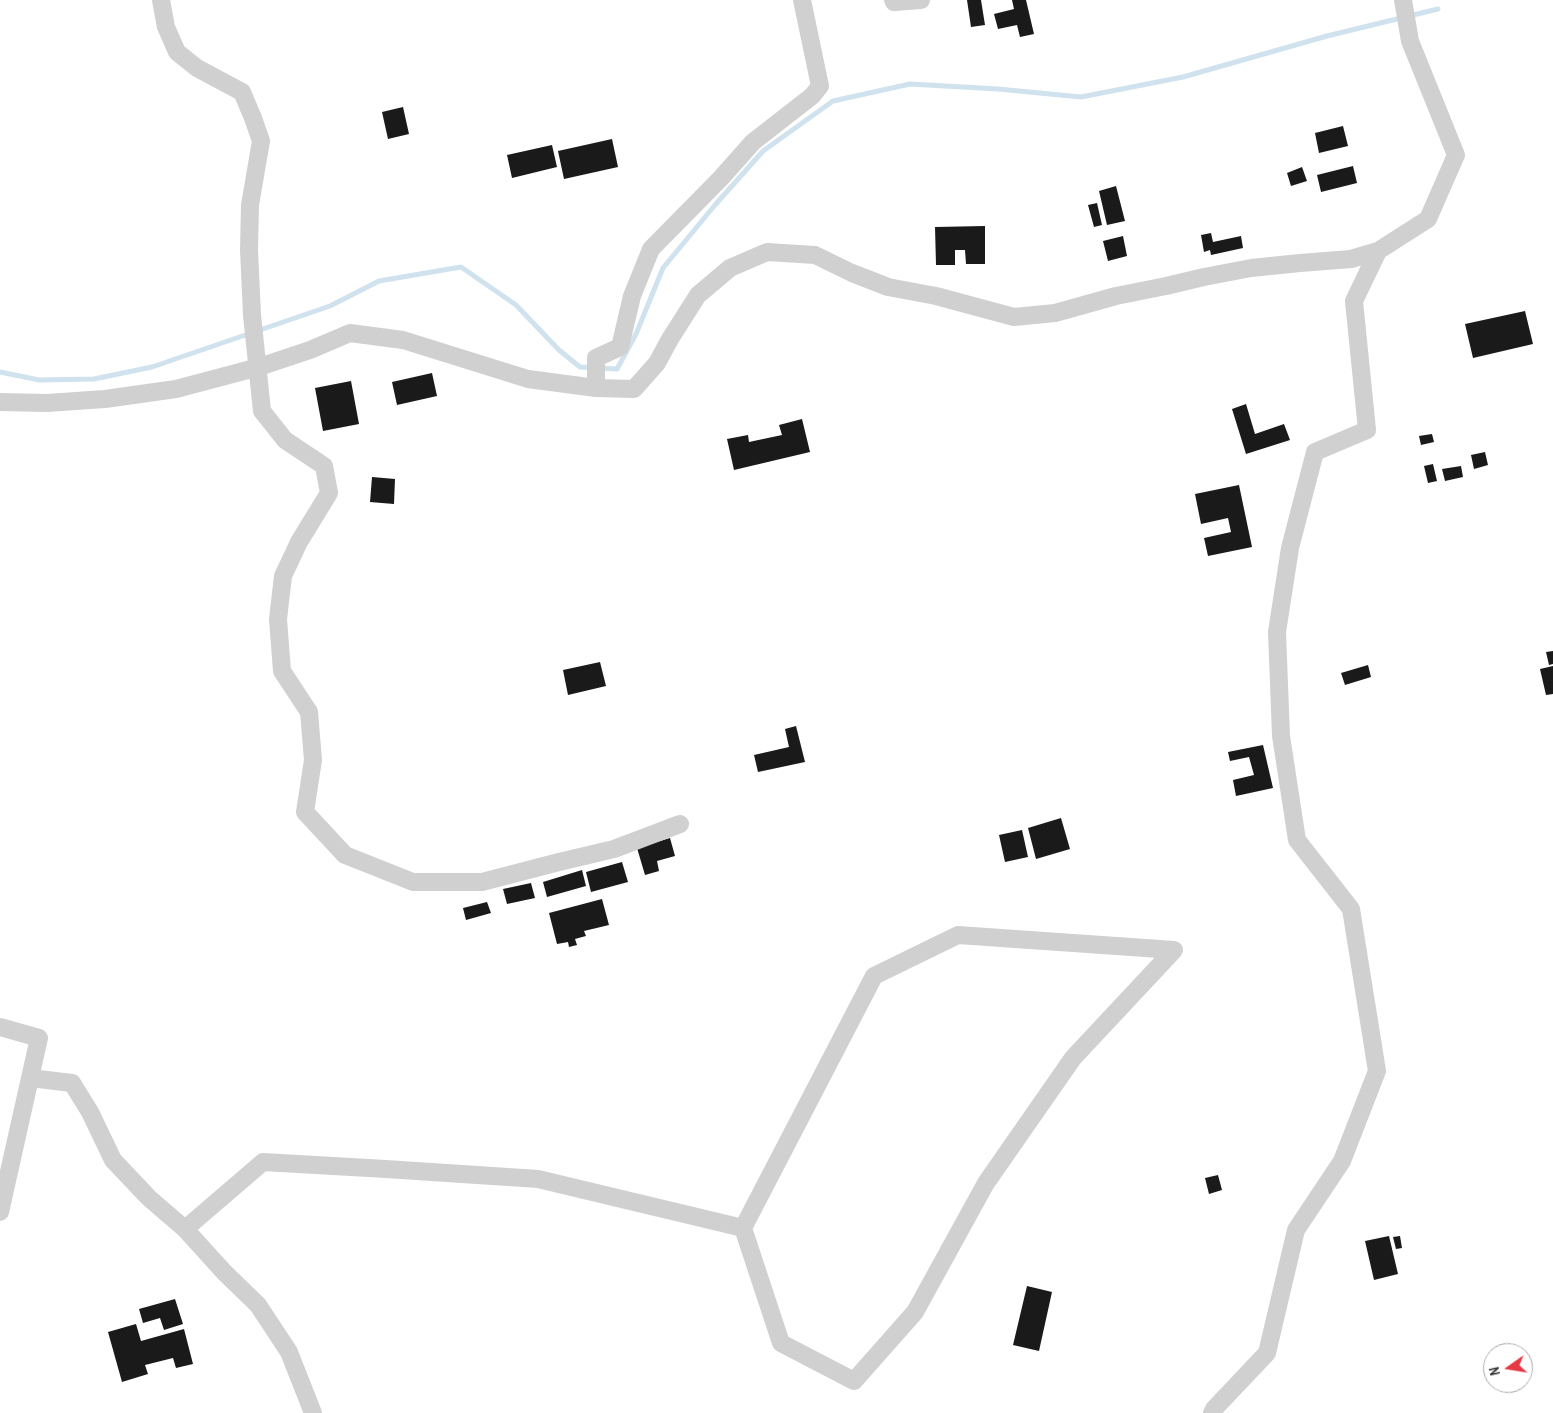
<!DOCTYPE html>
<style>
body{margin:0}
#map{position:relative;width:1553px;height:1413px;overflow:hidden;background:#fff;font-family:"Archivo Narrow",sans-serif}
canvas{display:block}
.north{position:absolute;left:1483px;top:1343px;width:50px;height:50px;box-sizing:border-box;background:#fff;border:1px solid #adadad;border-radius:50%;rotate:257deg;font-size:14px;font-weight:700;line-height:20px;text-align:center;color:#333}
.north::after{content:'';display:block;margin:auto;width:18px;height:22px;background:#e63946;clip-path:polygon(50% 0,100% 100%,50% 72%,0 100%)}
</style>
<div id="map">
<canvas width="1553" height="1413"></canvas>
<div class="north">N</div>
</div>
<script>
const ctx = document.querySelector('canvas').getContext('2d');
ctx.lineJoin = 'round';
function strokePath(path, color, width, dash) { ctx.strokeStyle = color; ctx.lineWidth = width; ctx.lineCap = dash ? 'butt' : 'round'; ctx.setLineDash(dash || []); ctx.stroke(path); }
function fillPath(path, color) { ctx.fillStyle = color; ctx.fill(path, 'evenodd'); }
strokePath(new Path2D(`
 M0,372L39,380L94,379L152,367L330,306L379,281L461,267L516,305L559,350L580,367L617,369L636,334L663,268L715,205L763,151L833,101L910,84L998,89L1081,97L1183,77L1327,36L1438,9`), '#cfe2ee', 5);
fillPath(new Path2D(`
 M967,0H981L985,25L971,27Z
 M1012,0H1026L1034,34L1020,37L1017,25L998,29L994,14L1014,9Z
 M403,107L409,134L388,139L382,112Z
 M1343,126L1348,146L1319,153L1315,133Z
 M612,139L618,167L564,179L558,151Z
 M552,145L557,167L512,178L507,155Z
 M1353,166L1357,183L1321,192L1317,175Z
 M1302,167L1307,181L1291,186L1287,173Z
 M1116,186L1125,221L1107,225L1099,191Z
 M1097,203L1102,225L1094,227L1088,205Z
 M985,226V264H966L965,250H955V265H936L935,227Z
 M1211,233L1213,242L1241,236L1243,248L1211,255L1210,250L1204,252L1201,235Z
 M1123,236L1127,256L1108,261L1103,241Z
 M1525,311L1533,344L1473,358L1465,324Z
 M432,373L437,396L397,405L392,382Z
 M351,381L359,424L323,431L315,388Z
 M1246,404L1255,434L1284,424L1290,440L1246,454L1232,409Z
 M802,419L810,452L734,470L727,439L748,435L749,442L782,435L779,425Z
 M1432,434L1434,442L1421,445L1419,436Z
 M1485,452L1488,465L1474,469L1471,455Z
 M1433,464L1437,481L1428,483L1424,466Z
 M1461,466L1463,477L1445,481L1442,469Z
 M372,477L395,479L394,504L370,502Z
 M1239,485L1252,547L1208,556L1204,538L1231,532L1228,518L1201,524L1195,494Z
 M1553,651V664L1549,665L1546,652Z
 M600,662L606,686L568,695L563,670Z
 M1368,665L1371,677L1345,685L1341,673Z
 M1553,666V694L1546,695L1540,669Z
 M796,726L805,762L758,772L754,755L789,747L785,729Z
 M1263,745L1273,788L1236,796L1233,780L1254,775L1249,757L1230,761L1228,752Z
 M1061,818L1070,849L1036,859L1028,828Z
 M1022,830L1028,857L1005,862L999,835Z
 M670,838L675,856L657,861L659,871L645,875L637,848Z
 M622,862L628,882L591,892L586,872Z
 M582,870L586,886L547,897L543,882Z
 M531,883L535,898L507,904L503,889Z
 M602,899L609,925L584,931L586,936L575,939L577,945L569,947L568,942L557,944L549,913Z
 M487,902L491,913L466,920L463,908Z
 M1218,1175L1222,1190L1209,1194L1205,1178Z
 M1389,1236L1398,1274L1374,1280L1365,1241Z
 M1400,1236L1402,1248L1396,1249L1393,1237Z
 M1027,1286L1052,1292L1039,1351L1013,1345Z
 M175,1299L183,1324L164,1330L160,1318L143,1323L139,1309Z
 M136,1324L141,1341L184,1329L193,1364L176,1368L173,1358L145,1365L148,1374L122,1382L108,1332Z`), '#1a1a1a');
strokePath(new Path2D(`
 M161,0L166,27L177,52L197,68L242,92L253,118L261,141L250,205L249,250L252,315L262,411L285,440L324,466L329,493L299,542L283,576L278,619L282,671L309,712L313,760L305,812L345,855L413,882H482L559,862L614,849L680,824
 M893,0L894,2L921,0
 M596,388V358L620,347L632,296L651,249L721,178L753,142L812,96L820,86L802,0
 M0,402L47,403L105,399L176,389L259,367L310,350L350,333L403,340L528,379L596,388L634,389L657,363L670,339L698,295L730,268L767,252L815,255L852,273L888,287L936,296L1014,317L1055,313L1116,296L1166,286L1204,277L1251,268L1300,263L1351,259L1378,251
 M0,1027L39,1038L0,1212
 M30,1078L72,1083L90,1112L113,1160L149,1198L185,1229L224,1272L258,1305L289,1352L313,1413
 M185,1229L263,1162L386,1169L538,1179L743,1228L874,976L958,935L1174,950L1073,1058L986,1183L915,1312L854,1381L781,1343L743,1228
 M1212,1413L1214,1409L1267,1353L1296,1230L1342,1161L1377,1071L1351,909L1297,840L1281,736L1277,632L1290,548L1315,452L1367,430L1354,301L1378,251L1428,219L1456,155L1410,41L1403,0`), '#d0d0d0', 18);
</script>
